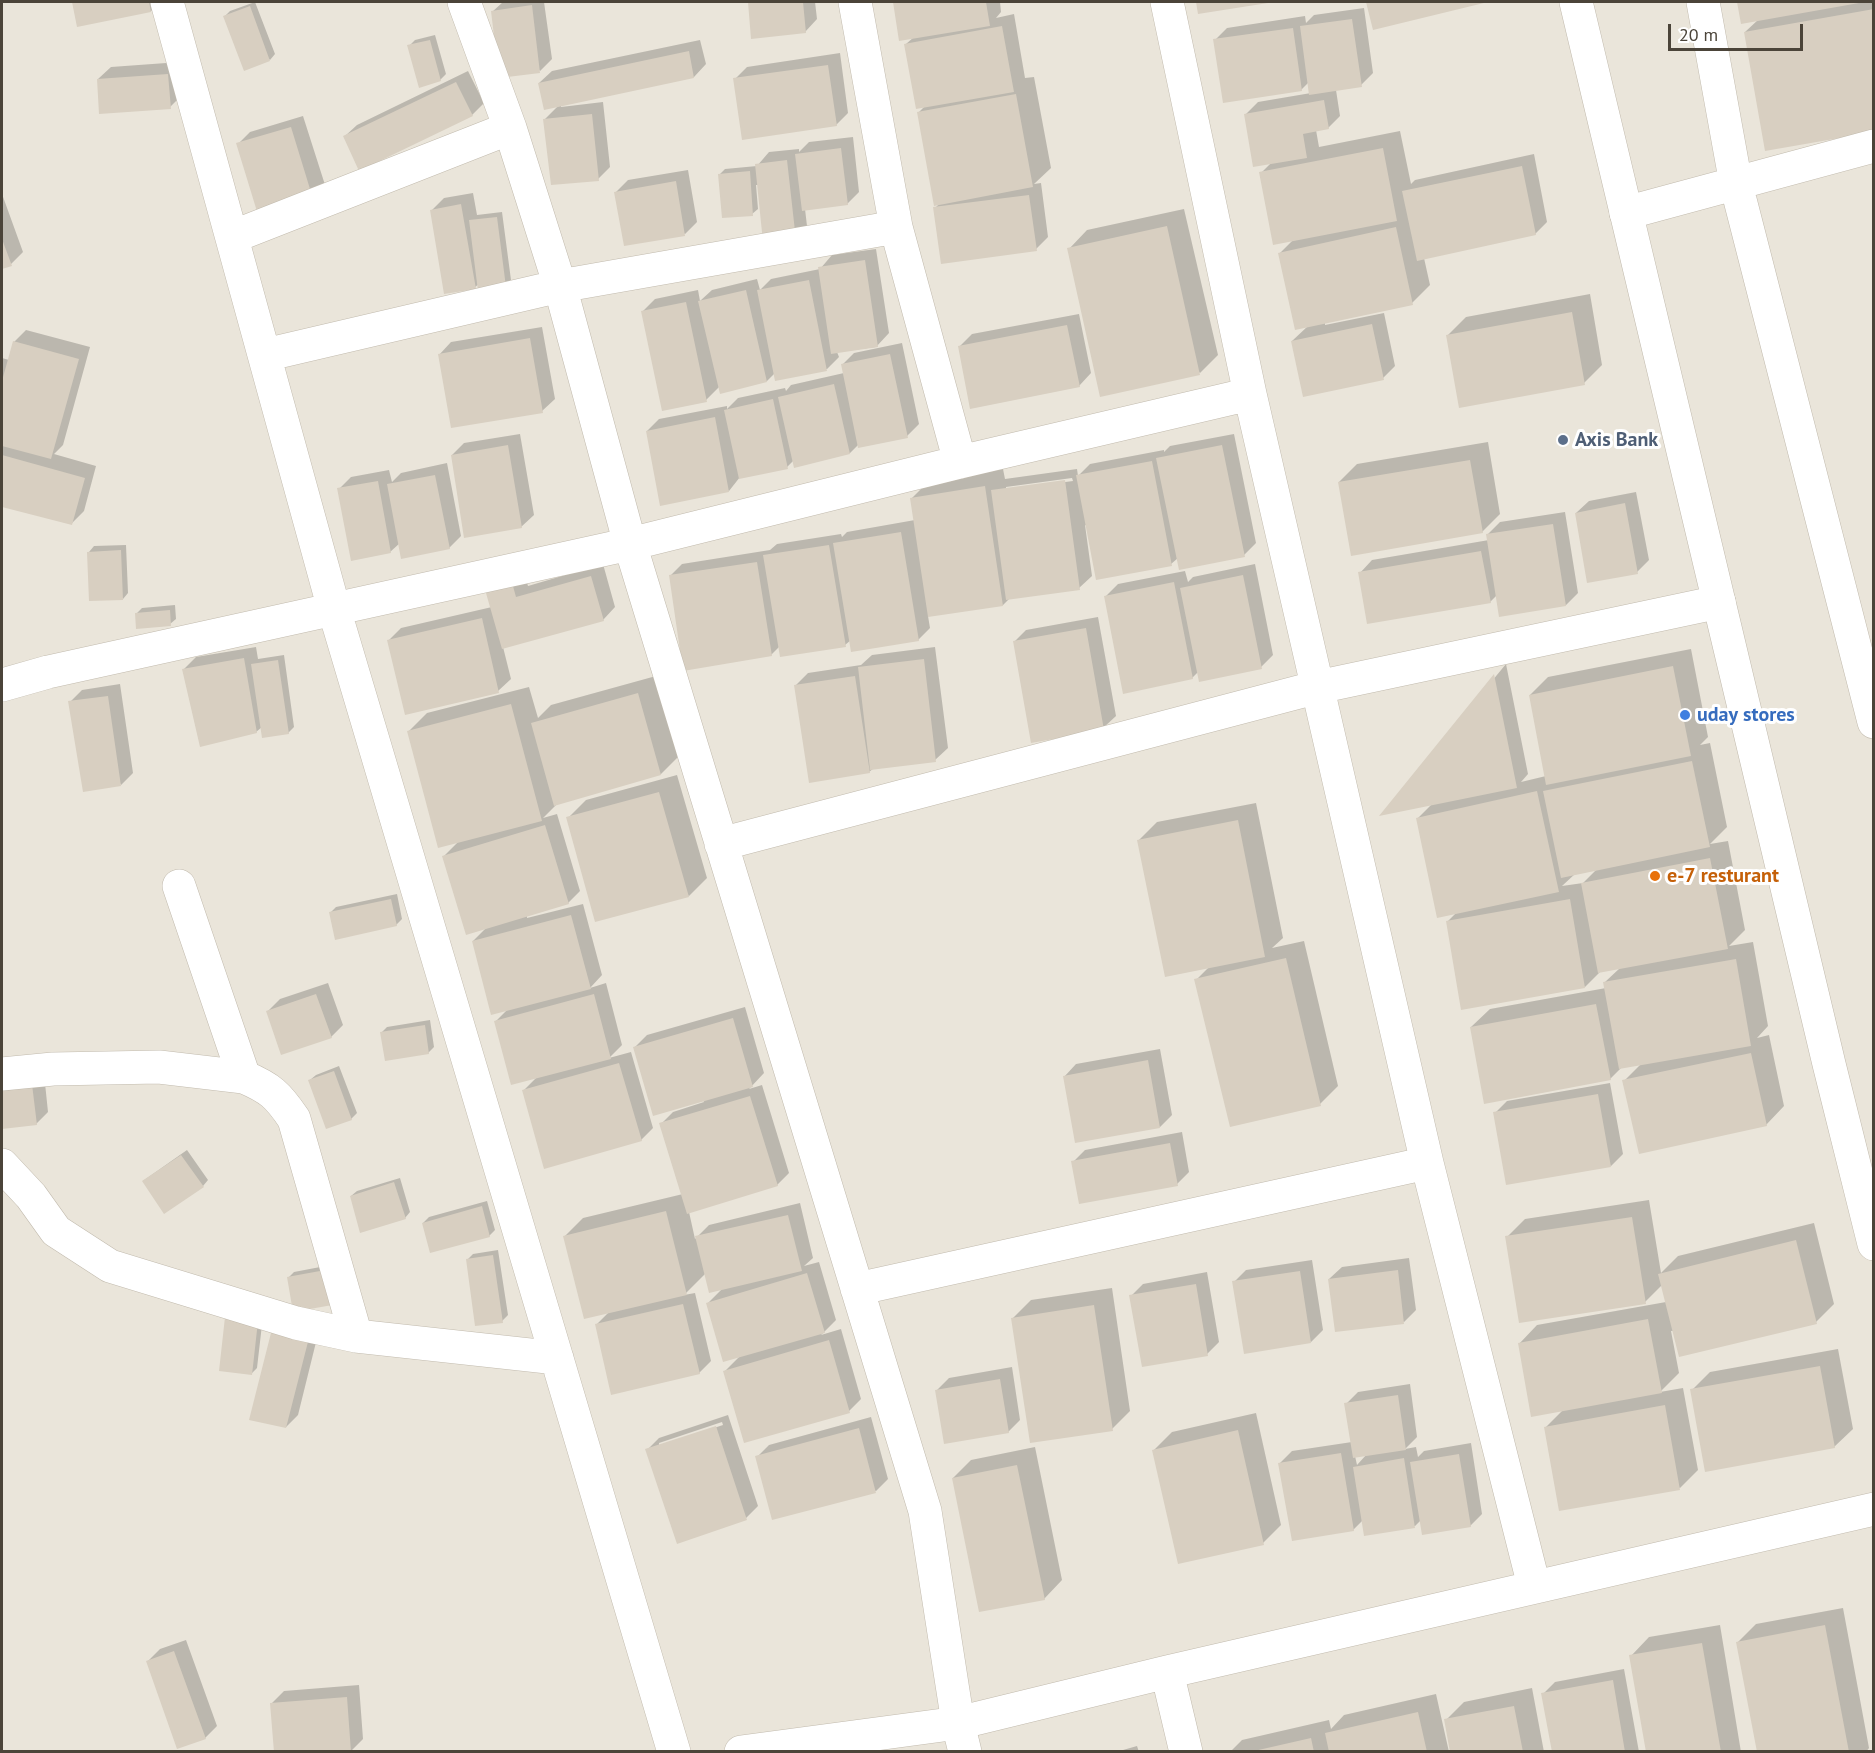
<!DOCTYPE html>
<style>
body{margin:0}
#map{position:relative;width:1875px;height:1753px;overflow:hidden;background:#f6f3ec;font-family:"PT Sans",sans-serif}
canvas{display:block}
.frame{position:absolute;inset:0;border:3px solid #4b4439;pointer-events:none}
.scale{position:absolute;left:1668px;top:24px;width:135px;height:27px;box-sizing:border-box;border:3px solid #4b4439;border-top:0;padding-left:8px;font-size:18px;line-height:21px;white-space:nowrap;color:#4b4439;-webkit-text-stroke:4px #fff;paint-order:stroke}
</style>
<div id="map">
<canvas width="1875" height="1753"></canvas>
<div class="frame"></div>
<div class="scale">20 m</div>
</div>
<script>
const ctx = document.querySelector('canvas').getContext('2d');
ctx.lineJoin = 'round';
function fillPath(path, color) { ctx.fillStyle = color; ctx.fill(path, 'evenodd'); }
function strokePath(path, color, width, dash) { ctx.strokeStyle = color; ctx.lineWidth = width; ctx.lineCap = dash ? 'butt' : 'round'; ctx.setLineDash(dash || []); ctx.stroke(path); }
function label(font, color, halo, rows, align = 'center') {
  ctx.font = font + ' "PT Sans",sans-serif'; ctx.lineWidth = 6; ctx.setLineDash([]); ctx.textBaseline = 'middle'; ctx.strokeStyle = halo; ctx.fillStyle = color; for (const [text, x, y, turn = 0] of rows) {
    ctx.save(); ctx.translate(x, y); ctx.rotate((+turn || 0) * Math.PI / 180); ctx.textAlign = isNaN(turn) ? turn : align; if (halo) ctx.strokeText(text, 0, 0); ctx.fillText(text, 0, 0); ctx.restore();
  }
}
fillPath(new Path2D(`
 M2,2H1873V1751H2Z`), '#eae5da');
fillPath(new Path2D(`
 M74,2H160L151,11L78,25Z
 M255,2L275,54L270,60L225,16L230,11Z
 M503,2H544L552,59L540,71L492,12Z
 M749,2H815L817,19L805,32L753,37Z
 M894,2H1000L1001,12L996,18L1014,14L1025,78L1034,77L1051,168L1034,184L1041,183L1048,237L1036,249L935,208L940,203L918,113L925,106L906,44L914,37L900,39Z
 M1197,2H1266L1199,13Z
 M1368,2H1485L1374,28Z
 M1739,2H1874V131L1745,32L1759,19L1742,22Z
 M1364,8L1373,73L1361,85L1336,90L1340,116L1328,128L1316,130L1319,147L1400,131L1411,184L1415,180L1534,154L1547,222L1535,234L1424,258L1430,285L1412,303L1325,322V325L1384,313L1395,366L1383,378L1292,341L1308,326L1280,253L1294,239L1261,173L1271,163L1246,114L1258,102L1311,93L1309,82L1301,90L1215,40L1227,28L1305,16L1306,23L1314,15Z
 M435,35L446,74L440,80L409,46L415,40Z
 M700,40L706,64L694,77L561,105V107L603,102L610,167L598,179L545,119L559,105L539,83L552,71Z
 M840,53L848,113L836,125L735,79L747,67Z
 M180,62L182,95L170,107L98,79L111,67Z
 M468,71L484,103L472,115L344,137L357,125Z
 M303,116L326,188L314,200L238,144L250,132Z
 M853,137L859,192L847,204L805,209L807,226L795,238L759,185H756L758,209L752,214L720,174L725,169L757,166L769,152L799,149V152L809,142Z
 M688,170L697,222L685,234L616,192L628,180Z
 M473,193L477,215L502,212L511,280L505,286L479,284L475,287L432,210L444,198Z
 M2,194L23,252L11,264L2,268Z
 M1184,209L1218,355L1200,373L1069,249L1087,230Z
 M876,249L889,333L876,347L837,352L839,357L827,369L775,373L767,381L720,386L706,400L643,311L655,299L698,290L700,301L712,290L757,279L760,290L771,279L820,269L832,255Z
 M1590,294L1602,365L1584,383L1448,335L1466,317Z
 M1079,314L1091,373L1079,386L960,346L972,334Z
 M542,327L555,399L542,411L439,355L451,342Z
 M26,330L90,347L63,445L54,454L96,466L84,511L72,523L2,505V358L9,360L14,342Z
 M902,343L919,424L907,436L859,444L850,453L794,460L787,467L740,477L729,491L647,431L659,419L727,406V409L738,398L785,388L786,391L791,385L844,373L842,365L854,353Z
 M520,434L534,515L521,527L452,455L464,443Z
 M1234,434L1256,543L1244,555L1178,558L1171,564L1085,525L1092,576L1079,588L1010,598L1003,605L928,616L930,628L918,640H851L845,645L779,647L771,655L670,576L682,564L770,550L777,544L841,534L842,537L847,532L915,520L911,499L929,481L1003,469L1005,479L1077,469L1078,476L1090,464L1164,450V452L1170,446ZM1072,478L1073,481L1006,490V487Z
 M1488,442L1500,514L1482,532L1339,482L1357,464Z
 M447,463L461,536L449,548L400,543L390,552L339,489L351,477L389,470L392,482L401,473Z
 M1636,492L1649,560L1637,572L1576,513L1589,501Z
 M1565,512L1578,593L1566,605L1497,595L1490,602L1360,573L1372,560L1489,540L1488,534L1500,522Z
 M126,545L128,593L123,599L89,552L94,546Z
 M603,564L615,607L603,620L503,647L511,679L498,691L389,640L401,628L492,607L523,568L528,586Z
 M1255,564L1273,655L1261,667L1198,672L1192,678L1106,596L1118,584L1185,571L1188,582L1193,577Z
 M175,605L176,619L170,624L136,614L142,608Z
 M1098,617L1116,716L1103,728L1014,642L1026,630Z
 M256,647L258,659L284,655L294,727L288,733L262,727L256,732L184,669L196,657Z
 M935,647L948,748L935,760L874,768L869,772L795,686L808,673L861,665L872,655Z
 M1691,649L1708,737L1700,745L1710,743L1727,827L1710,844L1728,841L1745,930L1729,946L1753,942L1768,1026L1757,1038L1769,1035L1784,1106L1766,1125L1624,1081L1642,1063L1623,1066L1610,1079L1471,1027L1490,1009L1606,988L1605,982L1620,968L1601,971L1585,987L1448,921L1457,912L1418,818L1433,803L1383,813L1506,664L1528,774L1521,782L1546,776L1530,695L1548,677ZM1597,869L1583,883L1562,886L1576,873Z
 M656,676L679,756L661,774L558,803L543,818L557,814L580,891L568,903L527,915V918L583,904L602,975L590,988L606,983L622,1045L609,1058L631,1052L653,1128L641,1140L523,1091L538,1076L496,1021L509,1008L473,941L487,927L444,856L459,841L409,731L427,713L529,687L538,718L551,705Z
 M120,684L133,773L121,785L70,702L82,690Z
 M677,775L707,878L689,896L568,818L586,800Z
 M1256,803L1283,938L1272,948L1304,941L1338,1086L1320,1104L1196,980L1209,967L1139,840L1157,822Z
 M397,894L402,919L396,925L331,912L336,907Z
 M328,983L343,1025L331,1037L268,1011L280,999Z
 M745,1007L764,1073L749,1089L762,1085L789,1173L777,1185L689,1212L695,1239L709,1225L800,1203L813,1258L804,1266L819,1262L836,1320L821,1335L841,1329L861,1399L849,1411L725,1371L740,1356L708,1303L722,1289L706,1273L684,1295L695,1293L711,1361L699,1373L596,1325L609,1312L565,1236L583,1218L683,1194L661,1124L673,1112L704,1102L703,1100L635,1047L647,1035Z
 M430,1020L434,1047L428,1053L382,1032L387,1027Z
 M1160,1049L1172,1115L1160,1127L1064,1077L1076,1064Z
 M43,1064L48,1112L36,1124L2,1127V1069Z
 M339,1066L357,1113L351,1119L310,1080L316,1075Z
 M1610,1083L1623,1154L1611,1166L1495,1113L1507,1101Z
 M1182,1132L1189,1172L1177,1184L1073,1162L1085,1150Z
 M187,1150L208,1180L203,1186L143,1181Z
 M400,1178L410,1212L405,1218L351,1196L357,1191Z
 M1649,1200L1661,1273L1678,1256L1814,1223L1834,1304L1816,1322L1671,1331L1679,1373L1660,1392L1683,1388L1698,1470L1680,1488L1546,1427L1564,1409L1519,1344L1537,1325L1666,1302L1662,1285L1643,1304L1507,1237L1525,1219Z
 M487,1201L495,1230L489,1236L423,1223L429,1217Z
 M498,1250L508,1315L502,1321L467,1260L473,1254Z
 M1409,1258L1416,1310L1404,1322L1329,1279L1342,1267Z
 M1312,1260L1323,1330L1311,1342L1234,1282L1246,1270Z
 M336,1264L295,1311L288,1278L294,1272Z
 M1207,1272L1219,1342L1207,1354L1131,1296L1143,1284Z
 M1112,1288L1130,1411L1112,1429L1013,1318L1031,1300Z
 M263,1316L257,1368L251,1374L227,1318Z
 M321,1322L298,1415L286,1427L251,1418Z
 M1838,1349L1853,1429L1834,1447L1692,1390L1710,1372Z
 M1012,1367L1020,1420L1008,1432L937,1390L949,1378Z
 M1410,1384L1417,1437L1405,1449L1416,1447L1418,1457L1424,1451L1471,1443L1482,1514L1470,1526L1421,1520L1415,1526L1363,1520L1353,1530L1280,1463L1292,1451L1352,1442L1346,1404L1358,1392ZM1367,1454L1357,1465L1355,1456Z
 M1256,1413L1281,1525L1263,1543L1154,1450L1172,1432Z
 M728,1415L758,1506L746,1518L647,1450L659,1438ZM722,1422L723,1425L659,1446V1443Z
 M871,1417L888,1479L876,1491L757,1457L769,1445Z
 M1035,1447L1062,1580L1044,1599L953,1478L971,1460Z
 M1843,1608L1869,1748L1866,1752H1758L1738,1642L1756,1624Z
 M1720,1625L1741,1752H1647L1631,1656L1649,1637Z
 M186,1640L217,1726L205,1738L148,1661L160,1649Z
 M1624,1669L1639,1752H1553L1543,1694L1555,1682Z
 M359,1685L363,1739L351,1751L272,1703L284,1691Z
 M1532,1688L1544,1752H1452L1446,1720L1464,1702Z
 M1436,1694L1449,1752H1230L1242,1740L1329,1720L1331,1729L1344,1715Z
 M1137,1746L1139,1752H1116Z`), '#0003');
fillPath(new Path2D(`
 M72,2H149L151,12L77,27Z
 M748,2H803L806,33L751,39Z
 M893,2H986L990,26L899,41Z
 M1196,2H1268V3L1198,14Z
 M1366,2H1488L1373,30Z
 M1737,2H1859V3L1741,24Z
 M532,5L540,73L499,78L491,11Z
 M250,6L270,61L244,71L223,16Z
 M1874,9V132L1765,151L1744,32Z
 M1352,19L1362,87L1309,95L1300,26Z
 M1002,26L1014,92L916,109L904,44Z
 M1293,28L1302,91L1223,103L1213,39Z
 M430,40L441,81L419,88L407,45Z
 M689,51L694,78L544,110L538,83Z
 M828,65L837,126L742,140L733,78Z
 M168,74L171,109L99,114L97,79Z
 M456,82L473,116L359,171L343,136Z
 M1016,94L1033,187L934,206L917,112Z
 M1324,100L1329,129L1303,134L1307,158L1253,167L1244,114Z
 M592,114L599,181L551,185L543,119Z
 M291,127L314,202L259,218L236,143Z
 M841,148L848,205L802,211L795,154Z
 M1383,148L1397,221L1273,245L1259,172Z
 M787,160L796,240L763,242L755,164Z
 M1522,166L1536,235L1417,261L1402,191Z
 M750,171L753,216L722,218L718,174Z
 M676,181L685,236L624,246L614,192Z
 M1029,195L1037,251L941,264L933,207Z
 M461,204L476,289L444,294L430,210Z
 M497,217L506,287L478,291L469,220Z
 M1167,226L1200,375L1100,397L1067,248Z
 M1396,227L1413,305L1295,330L1278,253Z
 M2,239L12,266L2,269Z
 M865,260L878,347L831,354L818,267Z
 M809,280L827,371L775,381L757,290Z
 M746,290L767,382L720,394L698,301Z
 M686,302L707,402L662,411L641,311Z
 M1572,312L1585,385L1459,408L1446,335Z
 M1372,324L1384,380L1303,397L1291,341Z
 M1067,325L1080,387L970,409L958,346Z
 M530,338L543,413L451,428L438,354Z
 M13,341L79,359L51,459L2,446V381Z
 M890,354L908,438L858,448L841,364Z
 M834,384L850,454L794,468L778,397Z
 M773,399L788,469L739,479L724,410Z
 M715,417L729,492L660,506L646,431Z
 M508,445L522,528L464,538L451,455Z
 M1222,445L1245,557L1179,570L1156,458Z
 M2,455L85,478L72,525L2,507Z
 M1470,460L1483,533L1351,556L1338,482Z
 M1152,461L1172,566L1096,580L1076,475Z
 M435,475L450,549L401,559L387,484Z
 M1065,480L1080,590L1006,600L991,490Z
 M378,481L391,553L351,561L337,488Z
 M985,486L1003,606L928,617L910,498Z
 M1625,503L1638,574L1587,583L1575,513Z
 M1553,524L1566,606L1499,617L1486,534Z
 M901,532L919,641L851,652L833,543Z
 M829,545L846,647L780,657L763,555Z
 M121,550L123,600L89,601L87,552Z
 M1481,551L1491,603L1367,624L1358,572Z
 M757,562L772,656L683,671L669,575Z
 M1243,575L1262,669L1199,682L1180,588Z
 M591,576L604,621L502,649L484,586L511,579L516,597Z
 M1174,582L1193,679L1123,694L1104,596Z
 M170,610L171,626L136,629L135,613Z
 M482,618L499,693L405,715L387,640Z
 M1086,628L1104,730L1031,743L1013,641Z
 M244,658L257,733L200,747L182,669Z
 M924,659L936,762L870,770L858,667Z
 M278,660L289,734L262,738L251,664Z
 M1673,666L1691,756L1546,785L1529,695Z
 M1494,674L1517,788L1379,816Z
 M855,676L870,773L809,783L794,685Z
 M638,693L661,775L554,806L531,723Z
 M108,696L121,786L83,792L68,701Z
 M511,704L542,821L438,848L407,731Z
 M1692,761L1710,847L1561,878L1543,791Z
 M1537,791L1559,892L1437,918L1416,818Z
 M659,792L689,897L595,922L566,817Z
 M1238,820L1265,957L1165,977L1137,840Z
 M545,825L569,904L466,935L442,856Z
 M1710,858L1728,949L1598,973L1581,883Z
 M391,899L397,926L335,940L329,912Z
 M1570,899L1585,988L1461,1010L1446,921Z
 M571,915L591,989L491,1015L472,941Z
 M1286,958L1321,1106L1230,1127L1194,979Z
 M1736,959L1751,1046L1619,1069L1603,982Z
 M316,994L332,1038L281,1055L266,1011Z
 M594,994L611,1059L511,1085L494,1021Z
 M1596,1004L1611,1080L1484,1104L1470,1027Z
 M733,1018L753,1087L653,1116L633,1047Z
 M425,1025L429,1054L385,1061L380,1032Z
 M1751,1053L1767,1126L1639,1154L1622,1080Z
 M1148,1060L1160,1128L1075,1143L1063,1076Z
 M619,1063L642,1141L544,1169L522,1090Z
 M334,1071L352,1120L326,1129L308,1080Z
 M31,1076L37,1125L2,1129V1079Z
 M1598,1094L1611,1167L1506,1185L1493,1112Z
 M750,1096L778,1186L687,1214L659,1123Z
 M1170,1143L1178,1186L1079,1204L1071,1161Z
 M181,1155L204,1187L164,1214L142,1181Z
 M394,1182L406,1219L360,1233L350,1196Z
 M482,1206L490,1237L430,1253L422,1223Z
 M666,1211L687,1295L584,1319L563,1236Z
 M788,1215L802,1271L709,1293L695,1236Z
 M1632,1217L1646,1304L1519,1323L1505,1236Z
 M1796,1240L1817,1324L1679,1357L1658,1274Z
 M493,1255L503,1323L475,1326L466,1259Z
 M331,1269L338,1304L293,1312L287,1277Z
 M1398,1270L1404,1324L1335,1332L1328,1279Z
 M1300,1271L1311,1343L1244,1354L1232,1281Z
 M807,1273L825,1333L723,1362L706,1303Z
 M1196,1284L1208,1356L1142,1367L1129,1295Z
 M683,1304L700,1374L611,1395L595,1324Z
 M1094,1305L1113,1431L1030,1443L1011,1318Z
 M225,1317L258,1321L252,1375L219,1371Z
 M1648,1319L1662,1393L1531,1417L1518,1343Z
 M273,1325L310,1334L286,1428L249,1420Z
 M829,1340L850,1413L744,1443L723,1371Z
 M1820,1366L1835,1448L1705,1472L1690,1389Z
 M1000,1379L1009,1433L944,1444L935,1390Z
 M1398,1395L1406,1450L1353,1458L1344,1403Z
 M1665,1405L1680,1490L1559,1511L1544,1427Z
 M716,1426L747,1520L677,1544L645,1449Z
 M859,1428L876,1493L772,1520L755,1456Z
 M1238,1430L1264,1545L1178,1564L1152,1450Z
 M1341,1453L1354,1531L1292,1541L1278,1463Z
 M1459,1454L1471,1527L1422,1535L1410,1462Z
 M1404,1458L1415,1528L1364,1536L1353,1467Z
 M1017,1465L1045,1600L979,1612L952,1478Z
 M1825,1625L1849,1752H1757L1736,1642Z
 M1702,1643L1721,1752H1646L1629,1655Z
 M174,1651L206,1739L177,1749L146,1661Z
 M1613,1680L1625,1752H1552L1541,1693Z
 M347,1697L351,1752H274L270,1703Z
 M1514,1706L1523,1752H1450L1444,1719Z
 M1418,1712L1427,1752H1329L1325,1733Z
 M1311,1738L1314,1752H1254V1751Z`), '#d8cfc1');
const minor = new Path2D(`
 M167,2L334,609L674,1752
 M464,2L510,128L560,286L630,544L925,1511L958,1723L965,1752
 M855,2L896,227L960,462
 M1167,2L1250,394L1427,1163L1534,1586
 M1703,2L1736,184L1874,722
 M1626,213L1874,146
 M232,237L510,128
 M265,355L560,286L896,227
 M2,685L48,672L630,544L960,462L1250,394
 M721,844L1318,687L1719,602
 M179,886L244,1077C270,1088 278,1095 294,1119L356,1336
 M2,1074L53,1069L159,1067L244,1077
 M2,1165L31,1196L56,1231L110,1266L296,1323L356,1336L557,1358
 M857,1289L1427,1163
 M1167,1672L1186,1752
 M741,1752L958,1723L1167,1672L1874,1509`);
const tertiary = new Path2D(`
 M1576,2L1829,1064L1874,1244`);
strokePath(minor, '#c2bbae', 34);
strokePath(tertiary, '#c2bbae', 34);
strokePath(minor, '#fff', 33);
strokePath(tertiary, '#fff', 33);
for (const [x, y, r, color] of [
 [1563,440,6,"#5c6f8a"],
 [1685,715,6,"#3f7fe0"],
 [1655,876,6,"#e8710a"]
]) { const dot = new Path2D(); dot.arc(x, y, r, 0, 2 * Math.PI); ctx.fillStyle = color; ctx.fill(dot); strokePath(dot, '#fff', 2); }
label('bold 20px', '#4e5e75', '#fff', [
 ["Axis Bank",1575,440]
], 'left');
label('bold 20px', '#366cbe', '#fff', [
 ["uday stores",1697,715]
], 'left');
label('bold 20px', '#c56008', '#fff', [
 ["e-7 resturant",1667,876]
], 'left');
</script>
